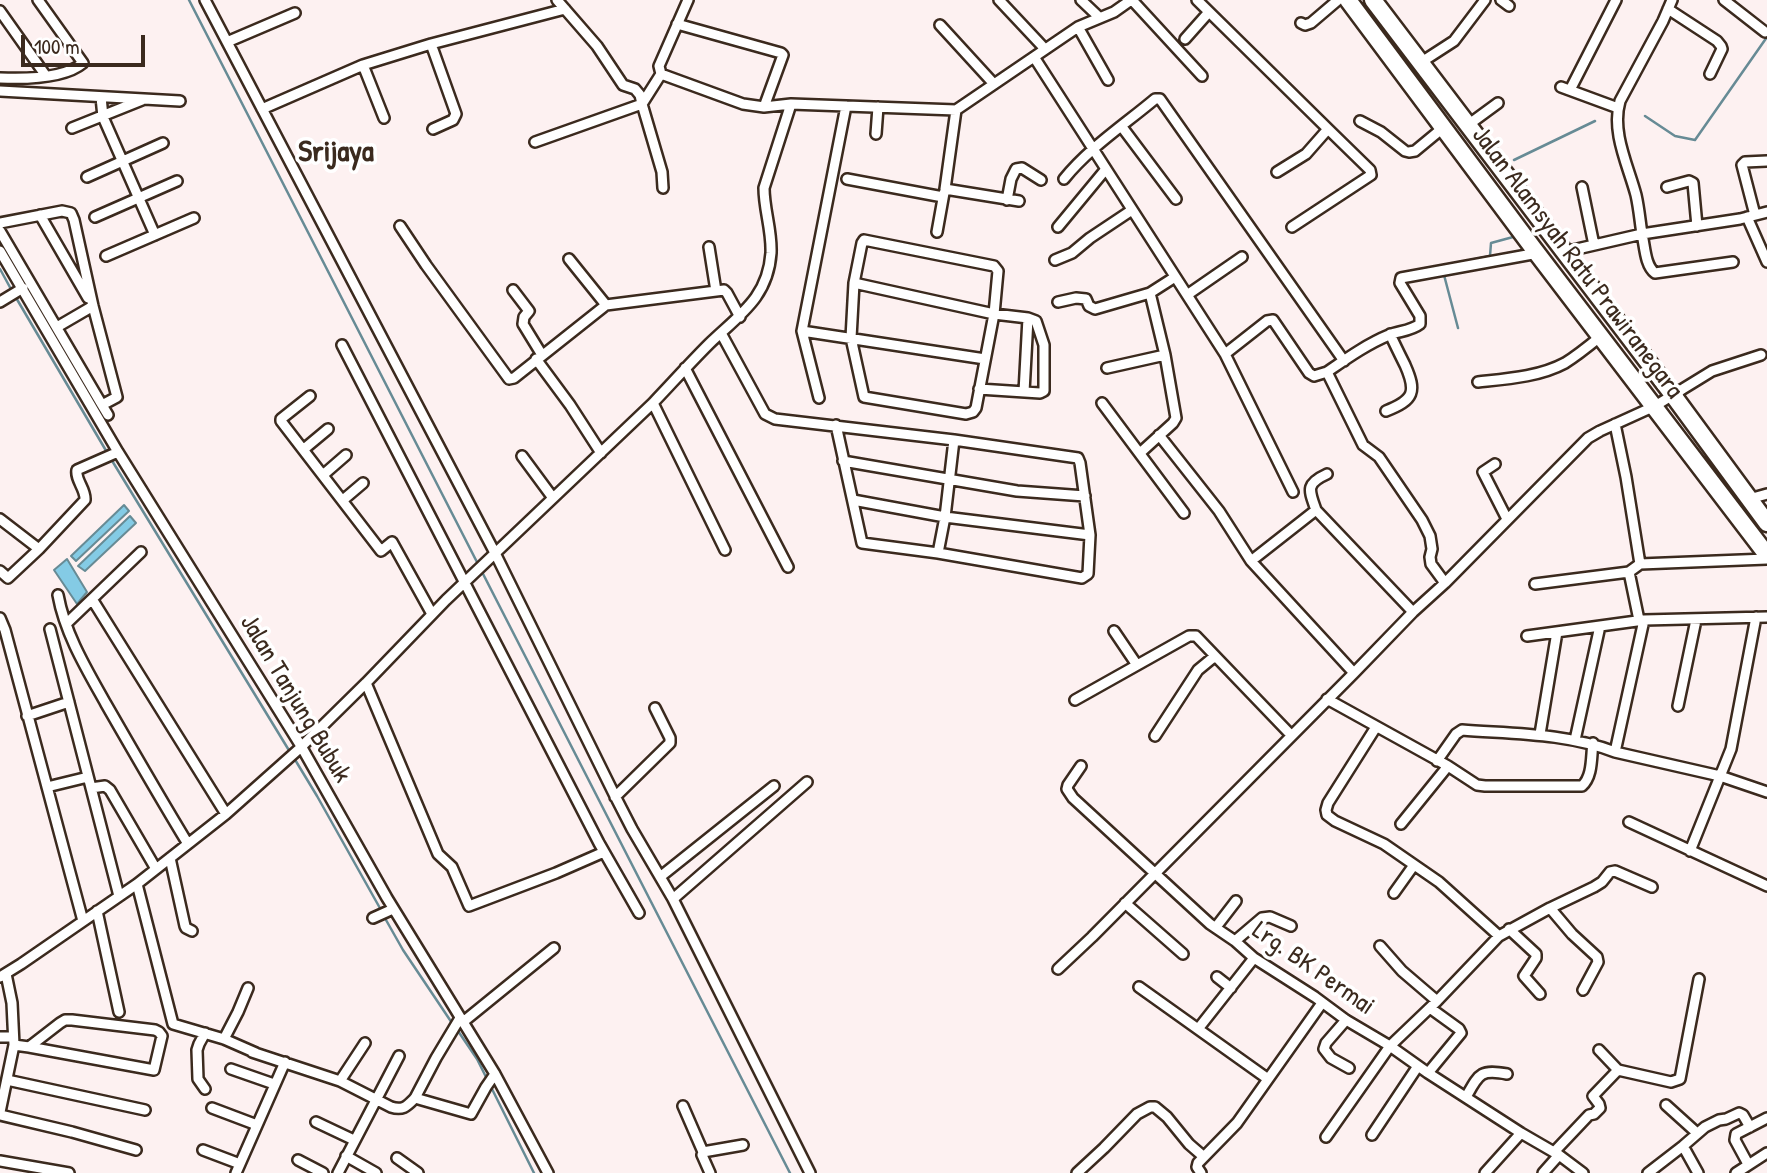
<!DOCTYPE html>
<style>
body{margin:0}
#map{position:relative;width:1767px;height:1173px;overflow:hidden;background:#fdf1f1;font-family:"Patrick Hand",sans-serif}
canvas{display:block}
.scale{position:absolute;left:21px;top:35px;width:124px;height:32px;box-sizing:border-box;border:4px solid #3b2a1e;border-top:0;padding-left:9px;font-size:21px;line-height:24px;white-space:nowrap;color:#3b2a1e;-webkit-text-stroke:5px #fff;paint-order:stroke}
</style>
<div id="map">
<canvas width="1767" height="1173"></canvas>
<div class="scale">100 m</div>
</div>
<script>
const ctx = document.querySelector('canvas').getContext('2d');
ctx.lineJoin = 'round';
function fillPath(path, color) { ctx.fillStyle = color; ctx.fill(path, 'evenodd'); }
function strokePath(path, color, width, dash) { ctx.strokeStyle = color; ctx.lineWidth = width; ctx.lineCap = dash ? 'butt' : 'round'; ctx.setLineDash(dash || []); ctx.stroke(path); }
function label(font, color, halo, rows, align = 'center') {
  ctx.font = font + ' "Patrick Hand",sans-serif'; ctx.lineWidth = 7; ctx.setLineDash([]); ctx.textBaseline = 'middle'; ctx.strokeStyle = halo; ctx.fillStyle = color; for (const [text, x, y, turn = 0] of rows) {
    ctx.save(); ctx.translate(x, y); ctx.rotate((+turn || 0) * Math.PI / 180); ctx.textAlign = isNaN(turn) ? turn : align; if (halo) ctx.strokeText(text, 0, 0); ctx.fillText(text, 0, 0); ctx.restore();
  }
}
const water = new Path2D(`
 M124,505L129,511L76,561L71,556Z
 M130,516L136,523L85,571L78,566Z
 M67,559L87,592L77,604L54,570Z`);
fillPath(water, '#84cbe5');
strokePath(water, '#678b95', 2);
strokePath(new Path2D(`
 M189,0L790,1173
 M1645,116L1675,136L1695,140L1767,37
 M1514,160L1595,121
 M1441,266L1490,256L1491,243L1513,237L1511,229
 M0,269L12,291
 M1444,275L1458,328
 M15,296L108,454
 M111,459L290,752
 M294,758L317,796L381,910
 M386,920L403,950L452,1023
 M456,1028L477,1059L487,1079
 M490,1085L534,1173`), '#678b95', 2.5);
const street = new Path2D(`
 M205,0L495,553L614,794L632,829L673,899L810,1173
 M999,0L1045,49
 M1081,0L1100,18
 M1132,0L1202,76
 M1197,0L1328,129L1306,154L1277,172
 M1501,0L1509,6
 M1724,0L1765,32
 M1668,9L1717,41L1721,46L1722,49L1710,74
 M0,11L46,76
 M1301,23L1305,25L1311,23L1338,0
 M677,24L781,53L783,55L764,107
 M940,25L994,84
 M1078,27L1108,80
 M1185,39L1209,12
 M227,42L295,13
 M431,44L456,114L453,120L433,129
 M1034,57L1225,354L1267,321L1273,320L1309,373L1314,376L1327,372L1363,445L1379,457L1422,520L1430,536L1432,549L1430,557L1431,564L1445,583
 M1420,63L1454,41L1485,0
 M363,65L384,118
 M661,74L743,104L764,107L791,104L956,110L1078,27L1114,12L1131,0
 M0,78C24,79 64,79 83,63L38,0
 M1561,87L1618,108
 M1570,90L1616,0
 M0,91L180,101
 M101,97L103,117L155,235
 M262,109L363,65L431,44L565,9
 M956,110L945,189L1019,201
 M1360,121L1381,132L1405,151L1409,152L1415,151L1444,127
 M1468,125L1498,103
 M1122,127L1176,199
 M72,128L142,100
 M876,134L878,107
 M535,142L642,104L640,95L635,89L623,85L597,46L557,0
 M87,177L163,143
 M847,179L943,197
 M1064,179C1089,148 1124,125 1155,99H1160L1344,361
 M1582,187L1594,245
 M1667,187L1689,181L1693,183L1697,226
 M663,188L662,172L642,104L661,74L659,66L688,0
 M1007,200L1011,179L1016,169L1022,168L1041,180
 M40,215L88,298
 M1755,215L1742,165L1745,162L1767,161
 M95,217L177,181
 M1747,217L1767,262
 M0,223L62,211L71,213L74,220L93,306L117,397L102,405L0,231
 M400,226L426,265L509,379L514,378L606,305L724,290L727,293L740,317
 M1058,227L1106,169
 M1292,227L1371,175L1370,170L1328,129
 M937,232L944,193
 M864,240L994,266L998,271L994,314L976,408L973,412L966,414L864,397L851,338L854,283L862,243Z
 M709,247L716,291
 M0,251L118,452L301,746L387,898L495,1074L548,1173
 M1564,252L1642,234C1640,221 1639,208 1636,195C1628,165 1611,132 1620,101L1663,21L1672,0
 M106,256L194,218
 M569,259L606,305
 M1055,260L1072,253L1090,238L1132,210
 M1733,262L1655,273C1645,265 1645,247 1642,234L1740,219L1767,212
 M854,283L994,314L1028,318L1036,321L1044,345V391L1040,393L979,389
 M513,290L529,311L524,317L523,324L542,355
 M1187,295L1242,257
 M0,302L23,288
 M1058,302L1076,298L1086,299L1089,306L1095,309L1150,293
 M57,327L93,306
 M802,331L985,359
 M721,333L765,414L775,419L954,440L1078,458L1080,463L1090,535L1088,574L1082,578L938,553L862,543L836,425
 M342,345L599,843L639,913
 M1225,354L1293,492
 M536,359L570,405L601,453
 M685,368L788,567
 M1107,368L1165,355
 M1327,372C1346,359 1367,344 1389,335C1399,331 1411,331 1420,324V316L1400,283L1401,278L1538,253
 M1478,382C1506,379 1539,377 1565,363C1578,355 1590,345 1601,336
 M1024,392L1028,318
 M310,396L281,419V421L381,551L392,542L432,614
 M819,398L802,331L846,106
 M653,403L725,550
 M1102,403L1184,513
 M102,405L108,415
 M1386,411C1414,400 1417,392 1405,365C1400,355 1395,345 1390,334
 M1615,424L1626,477L1640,564L1629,572L1639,620
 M1159,435L1219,511L1251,561L1354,673
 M304,449L328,429
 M1140,453L1173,423L1176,418L1165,355L1150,293L1175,277
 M522,456L553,498
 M843,461L1017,491L1085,496
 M1495,464L1483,472L1507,519
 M323,475L346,455
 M1749,499L1767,494
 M343,500L363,483
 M853,500L945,517L1090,535
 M1316,510C1309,490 1305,484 1327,474
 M0,519L39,549
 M938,553L945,517L954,440
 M1251,561L1316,510L1413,612
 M1640,564L1767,559
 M0,571L8,578L39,549L85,500C86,489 75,480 77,470L118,452
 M1535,584L1629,572
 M58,595C65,634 87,670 106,704C133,751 160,798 188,844
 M92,599L226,814
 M0,618L5,630L83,921
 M1644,620L1615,752L1720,776L1767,792
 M66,624L141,552
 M50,629L119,896
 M1114,631L1137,665
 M1527,636L1644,620L1767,617
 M366,683L438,854L452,867L469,906L556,873L604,852
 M1327,699L1448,766L1477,785L1485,786H1582C1593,776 1591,757 1593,743
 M1075,700L1189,636H1196L1291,735
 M1678,706L1696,620
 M27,716L69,702
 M1376,727L1328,803L1326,810L1327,815L1335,821L1384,844L1439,882L1499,936
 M1540,734L1557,632
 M1155,736L1198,670L1215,656
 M1575,740L1600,626
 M1437,761L1456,734L1462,730C1514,734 1566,733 1615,752
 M1081,766L1068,785L1067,789L1073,798L1210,924L1235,941L1254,958L1315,997L1346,1020L1390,1046L1428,1073L1521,1133L1559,1155L1583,1173
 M47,787L88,777
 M91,788L105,786L110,790L156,869
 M615,797L670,743V738L655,708
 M1629,822L1767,886
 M1401,824L1448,766
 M1690,851L1731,749L1756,617
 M170,858L185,926L186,928L192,931
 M660,877L774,786
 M137,884L173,1024L224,1039L256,1053
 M1394,893L1414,865
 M673,899L807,782
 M1125,903L1183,954
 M1550,908L1572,934L1597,957L1598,962L1583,990
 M97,911L119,1012
 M373,918L393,909
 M1216,927L1236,901
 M1509,929L1536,954V958L1524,976L1540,994
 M1235,941L1262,918L1270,917L1291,926
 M1380,946L1402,971L1437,1001
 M1058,969L1092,937L1354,673L1413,612L1445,583L1588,438L1600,431L1655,406L1712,371L1761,355
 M0,977L21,964L137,884L226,814L299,749L366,683L446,600L653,403C672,383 690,363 709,344C739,315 768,298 771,253C772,230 764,210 764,188L791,104
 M1217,977L1231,988
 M1139,987L1268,1079
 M1346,1020L1326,1043L1324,1049L1331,1058L1349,1068
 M463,1022L554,948
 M1198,1029L1254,958
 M205,1033L199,1044L197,1050L198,1079L205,1089
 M0,1037H13
 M224,1039L238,1012L248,988
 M14,1045L29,1047L154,1070L162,1036L159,1032L155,1030L72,1020H65L60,1023L29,1047
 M252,1052L340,1081L391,1107C403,1111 407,1106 415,1098L471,1114L486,1087L495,1074
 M231,1069L274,1084
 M1618,1070L1671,1082L1680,1079L1699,979
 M1428,1073L1461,1033L1459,1029L1430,1008
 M7,1080L145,1110
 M340,1081L365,1043
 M1466,1097C1479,1074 1480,1069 1507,1074
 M415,1098L436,1058L460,1018
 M1666,1105L1697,1133
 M683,1106L703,1152
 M212,1108L257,1125
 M0,1112L14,1045L12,1003L6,974
 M0,1115L72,1132L136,1150
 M316,1122L354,1140
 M1372,1135L1418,1066
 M1326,1137L1390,1046L1437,1001L1499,936L1550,908L1594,887L1602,882L1610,872L1615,871L1652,887
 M1683,1146L1698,1173
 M203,1150L240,1164
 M1554,1152L1589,1115L1594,1114L1600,1108L1599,1104L1593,1096L1618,1070L1599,1050
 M346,1156L376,1173
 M397,1158L418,1173
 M298,1160L323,1173
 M0,1161L69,1173
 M1748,1164L1735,1140L1736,1134L1767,1118
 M236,1173L285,1062
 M338,1173L399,1056
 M710,1173L702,1155L703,1152L743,1145
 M1077,1173L1104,1148L1137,1114L1150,1107H1155L1167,1117L1189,1144L1204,1157
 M1201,1173L1197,1167L1198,1163L1237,1123L1322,1003
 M1485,1173L1521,1133
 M1543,1173L1559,1155
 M1648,1173L1683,1146L1705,1127L1719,1120L1726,1119L1739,1113L1743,1115L1750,1127
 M1736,1173L1767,1153`);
const highway = new Path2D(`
 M1348,0L1533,248L1767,555
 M1373,0L1670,391L1767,523`);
strokePath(street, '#3b2a1e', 14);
strokePath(highway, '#3b2a1e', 21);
strokePath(street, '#fff', 9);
strokePath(highway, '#fff', 16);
label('26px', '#3b2a1e', '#fff', [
 ["Jalan Alamsyah Ratu Prawiranegara",1577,263,53],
 ["Jalan Tanjung Bubuk",295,699,59],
 ["Lrg. BK Permai",1313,969,35]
]);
label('bold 30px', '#3b2a1e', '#fff', [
 ["Srijaya",336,153]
]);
</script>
